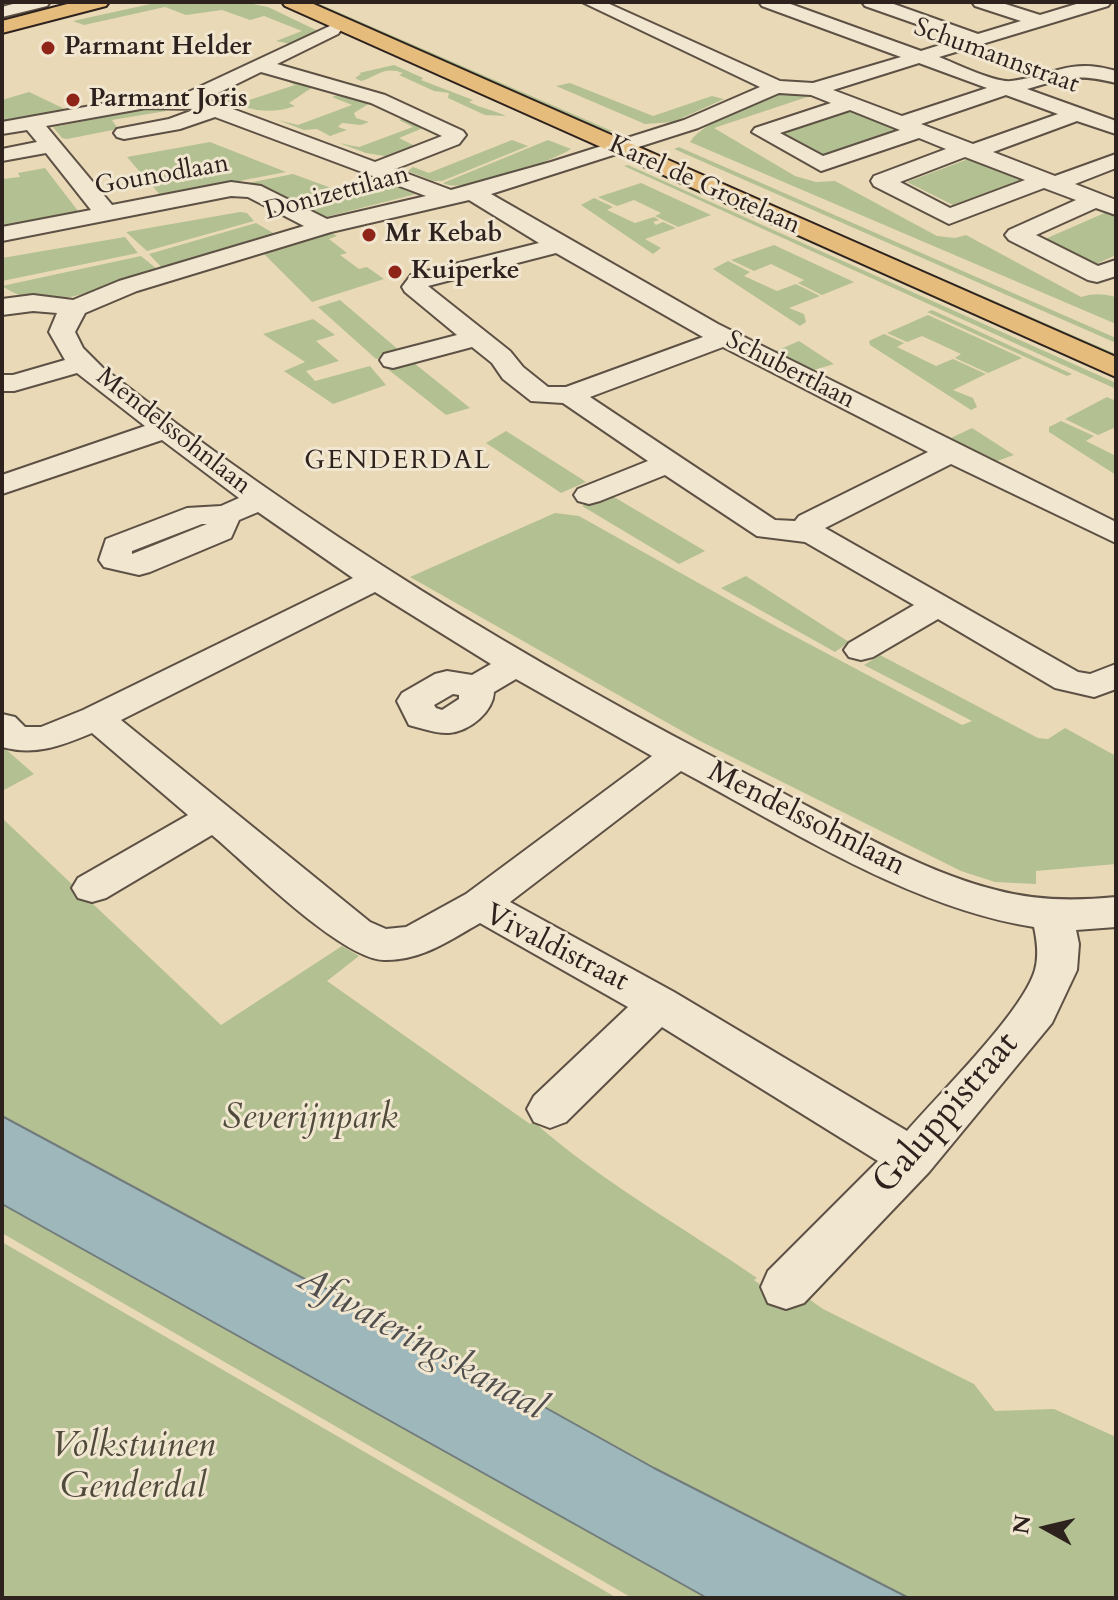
<!DOCTYPE html>
<style>
body{margin:0}
#map{position:relative;width:1118px;height:1600px;overflow:hidden;background:#ead9b7;font-family:Cardo,serif}
canvas{display:block}
.frame{position:absolute;inset:0;border:4px solid #2e221e;pointer-events:none}
.north{position:absolute;left:1006px;top:1488px;width:80px;height:80px;-webkit-text-stroke:6px #f1e6d0;paint-order:stroke;rotate:278deg;font-size:22px;font-weight:700;line-height:32px;text-align:center;color:#2e221e}
.north::after{content:'';display:block;margin:auto;width:28px;height:36px;background:#2e221e;clip-path:polygon(50% 0,100% 100%,50% 72%,0 100%)}
</style>
<div id="map">
<canvas width="1118" height="1600"></canvas>
<div class="frame"></div>
<div class="north">N</div>
</div>
<script>
const ctx = document.querySelector('canvas').getContext('2d');
ctx.lineJoin = 'round';
function fillPath(path, color) { ctx.fillStyle = color; ctx.fill(path, 'evenodd'); }
function strokePath(path, color, width, dash) { ctx.strokeStyle = color; ctx.lineWidth = width; ctx.lineCap = dash ? 'butt' : 'round'; ctx.setLineDash(dash || []); ctx.stroke(path); }
function label(font, color, halo, rows, align = 'center') {
  ctx.font = font + ' Cardo,serif'; ctx.lineWidth = 6; ctx.setLineDash([]); ctx.textBaseline = 'middle'; ctx.strokeStyle = halo; ctx.fillStyle = color; for (const [text, x, y, turn = 0] of rows) {
    ctx.save(); ctx.translate(x, y); ctx.rotate((+turn || 0) * Math.PI / 180); ctx.textAlign = isNaN(turn) ? turn : align; if (halo) ctx.strokeText(text, 0, 0); ctx.fillText(text, 0, 0); ctx.restore();
  }
}
fillPath(new Path2D(`
 M243,2L268,7L318,31L291,44L276,41L302,31L264,16L250,20L222,10L186,15L165,7L84,25L73,21L155,3Z
 M300,2H315L612,131L603,134Z
 M394,65L423,78L421,80L473,100L469,102C480,108 494,110 506,116L485,115L448,98L449,93L434,91L399,75L403,73C384,65 374,78 361,81L355,78L361,74L359,73Z
 M287,77L313,87L289,103L295,106C267,116 248,109 221,99L226,98L240,103L295,85L282,79Z
 M570,83L653,116L712,96L724,99L673,122L645,124L556,86Z
 M29,92L69,111L2,122V100Z
 M785,92L813,95L714,128L795,176L816,182L835,181L937,236L955,238L966,235L1081,297C1096,293 1102,294 1116,297V324L690,142C703,120 761,103 785,92Z
 M343,93L370,103L354,113L356,118L369,122L361,125L342,123L338,127L347,130L330,136L317,129L304,130L278,120L298,125L352,105L332,97Z
 M163,106L166,111L112,120L118,129L67,139L62,138L53,127Z
 M853,111L900,129L825,155L783,133Z
 M407,117L423,125V128L399,138L415,146L397,158L366,153L339,143L359,147L413,127L399,120Z
 M512,140L528,146L442,181H433L408,171L413,167L429,173Z
 M548,140L571,149C550,162 463,195 443,183Z
 M210,142L286,172L161,196L127,157Z
 M679,147L1116,338V343L674,149Z
 M657,154L1116,354V363L647,157Z
 M971,158L1025,178L953,205L907,182Z
 M636,161L1116,374V379L631,163Z
 M628,165L1116,383V389L624,166Z
 M45,168L78,211L4,227L2,179L20,177L18,173Z
 M293,174L345,193L297,208L233,186Z
 M384,182L416,194L318,219L301,210Z
 M641,183L711,215L678,227L655,216L661,213L634,200L617,206L598,197Z
 M594,198L613,207L607,210L635,223L654,217L659,220L653,222L656,225L663,222L676,228L645,239L661,248L653,254L581,205Z
 M1109,211L1116,214V255L1096,264L1045,239Z
 M240,212L247,213L254,221L147,251L126,232Z
 M256,223L275,234L162,268L149,254Z
 M330,232L337,236L329,239L347,253L340,255L359,269L367,267L384,279L312,302L261,251Z
 M125,237L138,253L2,281V258Z
 M774,245L854,282L822,295L798,283L804,280L771,264L754,271L731,260Z
 M141,256L157,269C109,284 49,318 2,286Z
 M728,261L750,272L744,276L777,291L796,284L820,296L789,308L804,314L806,322L800,326L713,269Z
 M340,300L400,351L376,359L318,307Z
 M932,310L1072,374L1067,376L927,312Z
 M928,315L1022,358L988,373L955,358L961,354L922,336L907,342L887,333Z
 M313,319L335,335L316,341L339,361L306,371L315,381L370,366L386,385L333,404L284,371L305,362L263,334Z
 M884,334L904,343L897,347L936,366L953,359L986,374L953,390L973,398L977,407L971,410L870,345L869,341Z
 M799,341L834,364L814,370L776,351Z
 M409,359L470,408L446,415L385,367Z
 M1107,397L1116,401V427L1098,435L1065,419Z
 M1061,421L1094,436L1086,441L1116,456V475L1049,432V427Z
 M972,428L1014,455L997,461L951,438Z
 M506,431L580,478L586,482L561,493L486,443Z
 M609,494L705,551L679,564L582,506Z
 M555,513L579,516L777,627L962,725L972,721L864,665L880,655L1038,738L1048,739L1065,728L1116,756V864L1036,871V884L995,882L961,871L696,739L410,577Z
 M746,576L849,642L835,652L721,588Z
 M2,746L34,774L2,791Z
 M2,818L221,1025L342,946L359,956L327,981L530,1124L534,1122C600,1181 683,1227 757,1278L754,1280L773,1294L799,1292L823,1309L974,1384L995,1411L1054,1409L1116,1437V1598H909L654,1468L343,1295L314,1284L2,1116Z
 M2,1204L707,1598H632L2,1233Z
 M2,1242L617,1598H2Z`), '#b3c091');
const water = new Path2D(`
 M2,1116L314,1284L343,1295L654,1468L909,1598H707L2,1204Z`);
fillPath(water, '#9eb7bb');
strokePath(water, '#717b7c', 2);
const minor = new Path2D(`
 M20,2H50L47,6L2,17V7Z
 M582,2H605L780,81L813,83L901,57L762,6L759,2H785L921,51L959,39L865,6L862,2H888L978,34L1021,21L975,6L972,2H999L1040,15L1083,2H1111L1108,6L939,57C955,63 995,83 1011,81C1054,76 1069,57 1116,71V83C1075,73 1067,78 1027,89L1116,121V134L1077,121L993,152L1055,176L1116,154V168L1075,184L1116,200V215L1096,208L1036,235L1098,266L1116,260V276L1097,282L1088,280L1009,240L1005,235L1009,230L1076,200L1044,188L949,224L874,186L871,181L874,176L946,149L919,138L821,171L752,132L755,128L831,103L811,95L779,93L698,128L491,194L718,324L1116,522V543L951,464L825,528L1078,672L1090,674L1116,664V689L1094,697L1055,688L938,619L873,657L861,660L849,657L844,650L849,643L914,605L805,542L757,536L665,475L600,501L589,504L578,501L574,495L578,489L648,461L563,403L531,401L503,379L492,363L472,347L393,368L384,366L380,360L384,354L457,335L405,292L402,287L411,275L539,243L469,200L331,232L137,291L85,313L75,332L83,348L102,367C311,530 524,661 760,781C834,819 916,870 996,890C1036,901 1076,901 1116,897V927L1076,930L1079,944L1077,970L1052,1023L929,1172L804,1303L786,1309L768,1303L761,1287L768,1271L878,1161L662,1027L566,1122L550,1128L534,1122L527,1109L534,1096L628,1007L480,923C450,940 421,961 384,960C341,959 248,865 212,835L106,898L92,902L78,898L72,888L78,878L188,815L92,733C61,746 35,756 2,747V714L15,717L25,727H41L83,710L353,578L258,512L239,520L231,538L150,572L139,575L104,567L99,560L106,539L187,508L221,506L239,498L162,440L2,494V475L145,426L77,373L14,391H2V375H13L65,360L49,332L57,313L33,311L2,315V299L33,295L73,300L119,281L304,226L248,197L231,196L2,241V227L91,210L46,153L2,161V149L37,142L27,130L2,134V122L146,96H180L332,25L341,30L338,34L277,64L385,95L463,131L466,135L459,144L395,169L451,190L551,162L684,120L760,87ZM919,63L987,88L902,116L833,90ZM261,72L371,103L442,136L375,162L206,99ZM1006,95L1058,114L973,144L921,124ZM146,108L196,109L169,119L117,129L114,133L117,137L124,139L180,129L215,117L426,196L327,219L261,186L231,182L112,205L46,126ZM850,110L900,130L823,156L780,133ZM965,157L1025,180L950,208L900,182ZM556,253L703,337L566,387H548L523,367L510,351L428,286ZM723,347L928,452L799,516L795,521L775,520L590,397ZM202,524H207L132,554V551ZM375,592L491,664L472,675L447,671L435,674L402,693L397,701L409,725C421,728 437,734 449,733C470,731 493,712 494,692L516,679L652,756L466,894L406,927L386,929L370,922L121,720ZM453,694L459,695V699L442,710L436,708L434,705ZM681,771C790,829 911,908 1034,927C1037,941 1039,956 1035,970C1023,1012 938,1095 907,1131L674,992L510,902Z`);
const major = new Path2D(`
 M75,2H109L106,6L2,33V21Z
 M282,2H309L1116,357V377L285,6Z`);
strokePath(minor, '#5d5044', 4);
strokePath(major, '#2e221e', 4);
fillPath(minor, '#f1e6d0');
fillPath(major, '#e5bc7c');
for (const [x, y, r, color] of [
 [48,48,8,"#8f2418"],
 [73,100,8,"#8f2418"],
 [369,235,8,"#8f2418"],
 [395,272,8,"#8f2418"]
]) { const dot = new Path2D(); dot.arc(x, y, r, 0, 2 * Math.PI); ctx.fillStyle = color; ctx.fill(dot); strokePath(dot, '#f1e6d0', 3); }
label('bold 26px', '#2e221e', '#f1e6d0', [
 ["Parmant Helder",64,48],
 ["Parmant Joris",89,100],
 ["Mr Kebab",385,235],
 ["Kuiperke",411,272]
], 'left');
label('26px', '#2e221e', '#f1e6d0', [
 ["Schumannstraat",996,57,20],
 ["Gounodlaan",162,176,-10],
 ["Karel de Grotelaan",704,186,24],
 ["Donizettilaan",337,194,-15],
 ["Schubertlaan",790,371,27],
 ["Mendelssohnlaan",173,432,38]
]);
ctx.letterSpacing = '2px';
label('26px', '#2e221e', '#f1e6d0', [
 ["GENDERDAL",398,462]
]);
ctx.letterSpacing = '0px';
label('30px', '#2e221e', '#f1e6d0', [
 ["Mendelssohnlaan",806,820,27],
 ["Vivaldistraat",556,949,27]
]);
label('36px', '#2e221e', '#f1e6d0', [
 ["Galuppistraat",947,1114,-49]
]);
label('italic 36px', '#4f4a3b', '#f1e6d0', [
 ["Severijnpark",310,1120],
 ["Volkstuinen",133,1448],
 ["Genderdal",133,1489]
]);
label('italic 38px', '#504f4d', '#f1e6d0', [
 ["Afwateringskanaal",421,1345,29]
]);
</script>
